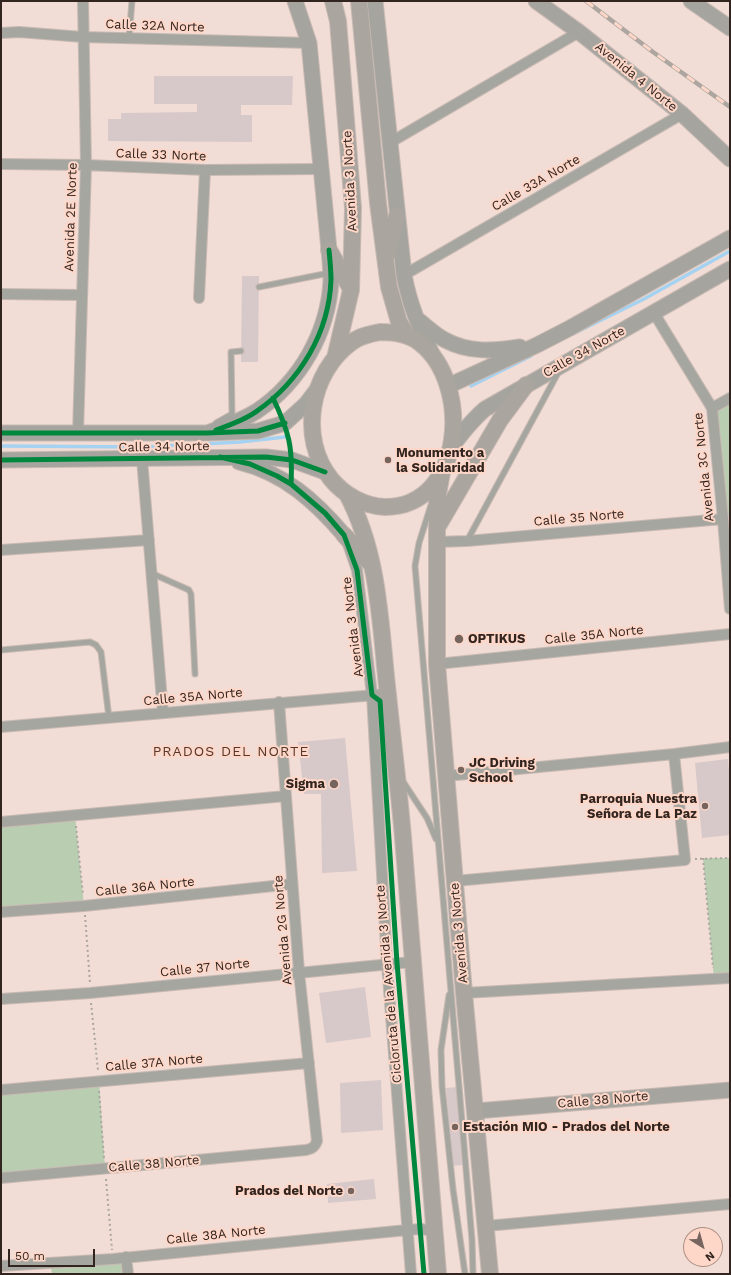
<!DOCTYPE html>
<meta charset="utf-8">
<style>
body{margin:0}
#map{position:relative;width:731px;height:1275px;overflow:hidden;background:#f1ddd5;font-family:"Work Sans",sans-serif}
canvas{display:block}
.frame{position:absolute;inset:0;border:2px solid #32241e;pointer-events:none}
.north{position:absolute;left:683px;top:1227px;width:40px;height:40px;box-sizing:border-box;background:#fed7c8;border:1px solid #ac8f84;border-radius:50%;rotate:143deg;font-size:11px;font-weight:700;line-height:16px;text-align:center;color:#32241e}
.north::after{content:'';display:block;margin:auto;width:14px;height:18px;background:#75655e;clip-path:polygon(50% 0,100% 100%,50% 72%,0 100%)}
.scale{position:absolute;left:8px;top:1249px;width:87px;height:18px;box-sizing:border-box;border:2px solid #32241e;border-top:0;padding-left:5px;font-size:12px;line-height:14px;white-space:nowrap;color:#32241e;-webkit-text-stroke:3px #fed7c8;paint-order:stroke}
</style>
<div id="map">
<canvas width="731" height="1275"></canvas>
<div class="frame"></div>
<div class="north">N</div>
<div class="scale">50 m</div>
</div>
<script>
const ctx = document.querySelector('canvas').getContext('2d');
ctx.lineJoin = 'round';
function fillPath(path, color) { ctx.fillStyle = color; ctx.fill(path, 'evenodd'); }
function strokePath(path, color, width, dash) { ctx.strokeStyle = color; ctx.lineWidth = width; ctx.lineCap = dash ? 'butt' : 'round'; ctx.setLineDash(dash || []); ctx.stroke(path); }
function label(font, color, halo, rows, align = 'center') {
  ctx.font = font + ' "Work Sans",sans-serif'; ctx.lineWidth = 4; ctx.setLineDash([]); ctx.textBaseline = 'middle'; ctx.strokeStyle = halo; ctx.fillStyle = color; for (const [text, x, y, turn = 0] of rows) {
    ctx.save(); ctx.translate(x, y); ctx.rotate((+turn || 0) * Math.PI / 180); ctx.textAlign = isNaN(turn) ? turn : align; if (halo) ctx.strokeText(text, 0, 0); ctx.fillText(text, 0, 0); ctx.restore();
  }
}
fillPath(new Path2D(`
 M730,398V515L723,519L712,408Z
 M75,815L84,906L1,912V822Z
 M703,858H730V978L714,979Z
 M99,1080L105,1168L1,1178V1090Z
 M121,1261L122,1274H52L51,1267Z`), '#b9cdb1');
strokePath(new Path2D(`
 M575,333L644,299L730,251
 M471,386L531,356
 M1,446L142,447L240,442L285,437`), '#a5d2f1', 3.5);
fillPath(new Path2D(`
 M154,76H293L292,105H241V115H252V142L108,141V119H121V113L197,112V104H154Z
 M242,276H259L258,362H241Z
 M345,738L357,871L322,873L321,794H304L298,742Z
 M728,759L730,782V835L702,838L695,763Z
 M365,987L371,1037L326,1043L319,993Z
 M381,1080L383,1130L341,1133L340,1083Z
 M457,1087L463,1165L453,1166L446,1088Z
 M374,1179L376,1199L328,1203L327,1184Z`), '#d7c8c9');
const lane = new Path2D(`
 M129,38L132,1
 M259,287L329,273
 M216,423L232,414L231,352L241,351
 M431,505L419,543L415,566L472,1240L473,1274
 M467,541L559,371
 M151,573L189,590L191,594L195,674
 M1,650L90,642L96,645L101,652L109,718
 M402,780L427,818L436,839
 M449,995L441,1050L442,1086L453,1189L465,1274`);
const street = new Path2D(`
 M1,33L19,32L83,37L309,43L307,39
 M391,142L579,32
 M1,164L86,165L205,170L320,169
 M404,275L682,114
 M1,294L81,295
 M199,298L205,170
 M654,313L712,408L723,519L730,609
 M712,408L730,398
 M78,433L86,165L83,1
 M142,459L163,713
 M437,542L467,541L723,519
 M348,544L357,570L372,695L387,964L411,1274
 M1,550L149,540
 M437,664L730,634
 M1,727L387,694
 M446,776L674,754L730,747
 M1,822L286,796
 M455,881L685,860L674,754
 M1,912L84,906L292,884
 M464,993L730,978
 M1,999L90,993L412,962
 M1,1090L309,1063
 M1,1178L306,1150C312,1149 315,1147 317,1141L299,972L279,702
 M486,1226L730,1204
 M126,1257L128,1274
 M1,1266L113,1259L407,1230L421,1229L434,1231`);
const secondary = new Path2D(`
 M375,1L404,275C410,306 419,326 432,354
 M536,1L579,32L682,114L730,159
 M691,1L730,28
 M417,319C426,326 435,335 445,340C469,353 494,351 520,347
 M448,386L537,345L570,328L730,238
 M1,433H207L258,431L285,423L306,404L316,391
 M207,433C224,427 241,421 257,411C300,382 328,333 331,281C331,271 330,260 329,250L309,43L295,1
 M450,449C461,434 471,421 485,409L730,269
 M1,460L266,457L292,460L325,472
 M239,462C284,473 315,501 344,535
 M476,1111L730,1090`);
const primary = new Path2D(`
 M333,1L338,21L353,208L351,290L335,358
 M359,1L378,203L389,287L399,322L407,335
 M329,250L351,289
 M388,253L397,216
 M380,332C394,332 409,334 420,343C472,383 465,507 385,507C364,506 344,495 331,479C298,438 310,372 352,342C360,336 370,334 380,332Z
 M442,472L437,500V664L464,993L490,1274
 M347,494C380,556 380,626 388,695C393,743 399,790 403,837L438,1274
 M438,526L500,420L526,385
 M344,535L370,563`);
strokePath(lane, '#c8b9b3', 7);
strokePath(street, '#c8b9b3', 12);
strokePath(secondary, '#c8b9b3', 17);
strokePath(primary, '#c8b9b3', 18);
strokePath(new Path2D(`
 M76,826L83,895
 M703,858L713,968
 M695,859L730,858
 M85,915L90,983
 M91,1003L98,1070
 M99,1091L104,1158
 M106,1179L112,1250`), '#aba6a1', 2, [2, 3]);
strokePath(lane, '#a5a69f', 5);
strokePath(street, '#a5a69f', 10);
strokePath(secondary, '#a5a49e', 15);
strokePath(primary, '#aaa69f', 16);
const rail = new Path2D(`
 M586,1L653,52L730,107`);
strokePath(rail, '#ada6a0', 4.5);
strokePath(rail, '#fed7c8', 3, [9]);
strokePath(new Path2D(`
 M273,398C289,432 293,447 291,484
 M216,430C230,425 245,420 257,411C300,381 329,333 331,280C331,270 330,260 329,250
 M1,433H207L258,431L285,423
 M220,457L250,464L277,476L291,484L325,513L344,535L357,570L372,695L380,701L397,963L424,1274
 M1,460L266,457L292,460L325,472`), '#00873e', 5);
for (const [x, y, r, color] of [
 [388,460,4,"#75655e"],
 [459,639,5,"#75655e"],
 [461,770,4,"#75655e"],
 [334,784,5,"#75655e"],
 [705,806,4,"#75655e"],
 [455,1127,4,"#75655e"],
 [351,1191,4,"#75655e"]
]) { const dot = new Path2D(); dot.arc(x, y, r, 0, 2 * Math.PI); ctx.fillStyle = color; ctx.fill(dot); strokePath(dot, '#fed7c8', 1.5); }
label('13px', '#32241e', '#fed7c8', [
 ["Calle 32A Norte",155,26,2],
 ["Avenida 4 Norte",636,77,39],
 ["Calle 33 Norte",161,155,2],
 ["Avenida 3 Norte",350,181,-93],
 ["Calle 33A Norte",536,183,-30],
 ["Avenida 2E Norte",71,217,-88],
 ["Calle 34 Norte",584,352,-29],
 ["Calle 34 Norte",164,447,-1],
 ["Avenida 3C Norte",704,467,-96],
 ["Calle 35 Norte",579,518,-5],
 ["Avenida 3 Norte",353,627,-97],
 ["Calle 35A Norte",594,635,-6],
 ["Calle 35A Norte",193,697,-5],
 ["Calle 36A Norte",145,887,-6],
 ["Avenida 2G Norte",283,930,-95],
 ["Avenida 3 Norte",459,933,-95],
 ["Calle 37 Norte",205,968,-6],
 ["Cicloruta de la Avenida 3 Norte",389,984,-95],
 ["Calle 37A Norte",154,1063,-5],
 ["Calle 38 Norte",603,1100,-5],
 ["Calle 38 Norte",154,1164,-5],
 ["Calle 38A Norte",216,1235,-6]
]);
label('bold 13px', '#32241e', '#fed7c8', [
 ["Monumento a",396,453],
 ["la Solidaridad",396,468],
 ["OPTIKUS",468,639],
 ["JC Driving",469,763],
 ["School",469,778],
 ["Sigma",325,784,"right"],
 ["Parroquia Nuestra",697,799,"right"],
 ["Señora de La Paz",697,814,"right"],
 ["Estación MIO - Prados del Norte",463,1127],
 ["Prados del Norte",343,1191,"right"]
], 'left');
ctx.letterSpacing = '1px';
label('14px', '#55362a', '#fed7c8', [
 ["PRADOS DEL NORTE",231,752]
]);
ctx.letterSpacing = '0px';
</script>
